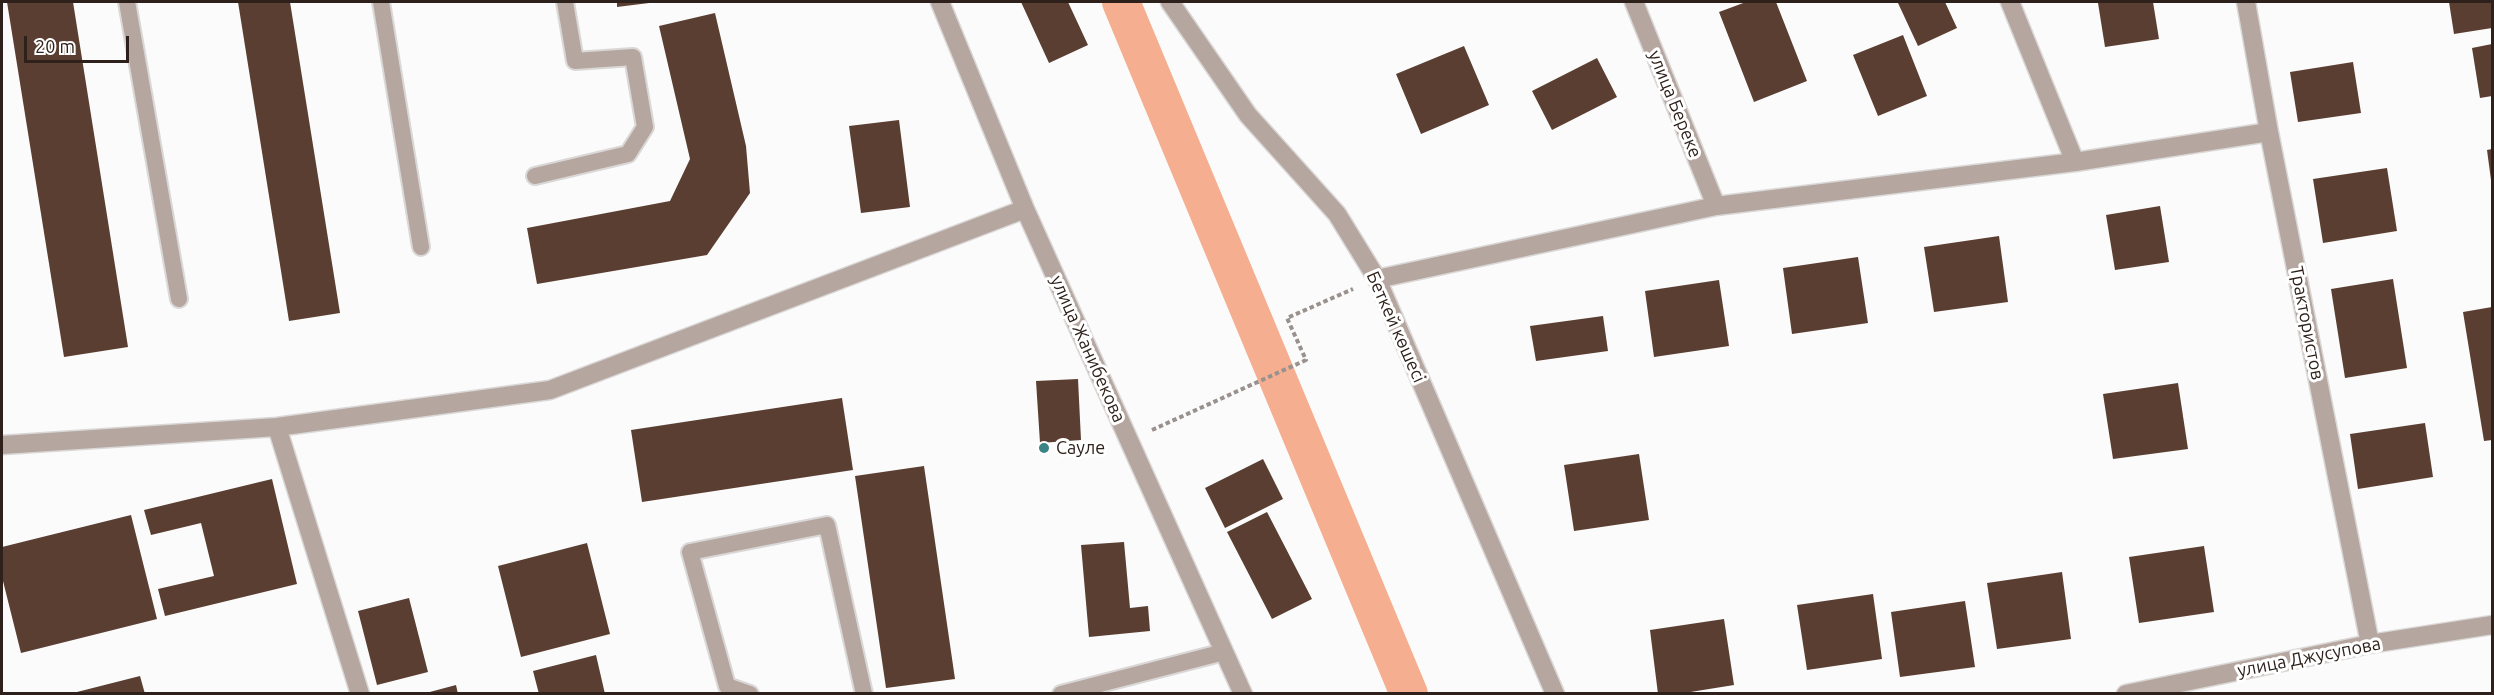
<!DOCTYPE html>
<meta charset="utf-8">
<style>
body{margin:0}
#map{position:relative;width:2494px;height:695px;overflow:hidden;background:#fbfbfb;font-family:Ubuntu,sans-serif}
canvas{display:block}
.frame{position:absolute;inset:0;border:3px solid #2e211b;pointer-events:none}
.scale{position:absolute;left:24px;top:36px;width:105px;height:27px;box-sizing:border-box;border:3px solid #2e211b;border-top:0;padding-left:8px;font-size:18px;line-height:21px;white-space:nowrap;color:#2e211b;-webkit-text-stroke:4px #fff;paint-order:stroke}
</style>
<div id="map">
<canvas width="2494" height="695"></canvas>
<div class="frame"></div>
<div class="scale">20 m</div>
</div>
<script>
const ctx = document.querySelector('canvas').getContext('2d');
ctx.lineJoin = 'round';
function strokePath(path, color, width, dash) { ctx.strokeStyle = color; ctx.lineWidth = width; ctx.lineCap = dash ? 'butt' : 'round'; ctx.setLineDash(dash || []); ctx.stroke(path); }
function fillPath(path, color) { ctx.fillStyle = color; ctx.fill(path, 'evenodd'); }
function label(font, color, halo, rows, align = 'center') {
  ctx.font = font + ' Ubuntu,sans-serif'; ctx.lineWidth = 6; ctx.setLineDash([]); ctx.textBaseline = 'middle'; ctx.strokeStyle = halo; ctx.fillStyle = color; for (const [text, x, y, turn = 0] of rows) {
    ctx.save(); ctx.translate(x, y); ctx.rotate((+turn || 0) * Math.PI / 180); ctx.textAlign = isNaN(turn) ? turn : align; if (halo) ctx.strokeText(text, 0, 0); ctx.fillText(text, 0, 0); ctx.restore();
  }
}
strokePath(new Path2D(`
 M1121,2L1409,694`), '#f5af90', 38);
fillPath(new Path2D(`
 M7,2H73L128,347L64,357Z
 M238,2H290L340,313L289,321Z
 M617,2H649V3L617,7Z
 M1021,2H1068L1088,45L1049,63Z
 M1746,2H1776L1807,81L1754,102L1719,12Z
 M1902,2H1945L1957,28L1918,46L1898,3Z
 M2110,2H2153L2159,39L2105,47L2098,3Z
 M2449,2H2492V28L2454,34Z
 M715,13L746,146L750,193L707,255L537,284L527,228L670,201L690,159L659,26Z
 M1903,35L1927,96L1878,116L1853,55Z
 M2492,44V96L2480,98L2472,48Z
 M1464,46L1489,105L1421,134L1396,74Z
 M1597,58L1617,97L1552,130L1532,91Z
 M2353,62L2361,113L2298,122L2290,72Z
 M899,120L910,207L861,213L849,126Z
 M2492,149V180H2491L2487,150Z
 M2387,168L2397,231L2323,243L2313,179Z
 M2160,206L2169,262L2115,270L2106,215Z
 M1999,236L2008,302L1934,312L1924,247Z
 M1858,257L1868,323L1792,334L1783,268Z
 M2393,279L2407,368L2345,378L2331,289Z
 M1719,280L1729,346L1654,357L1645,291Z
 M2492,307V440L2484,441L2463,312Z
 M1603,316L1608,351L1536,361L1530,326Z
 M1078,379L1081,440L1040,443L1036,381Z
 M2178,383L2188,449L2113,459L2103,394Z
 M842,398L853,470L642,502L631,430Z
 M2425,423L2433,477L2358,489L2350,434Z
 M1639,454L1649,520L1574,531L1564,465Z
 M1263,459L1283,499L1225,528L1205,488Z
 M924,466L955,679L886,688L855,476Z
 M272,479L297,584L165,616L158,589L214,576L201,523L151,535L144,510Z
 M1267,512L1312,599L1272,619L1227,532Z
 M131,515L157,619L21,653L2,577V547Z
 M1124,542L1130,608L1148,606L1150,631L1089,637L1081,545Z
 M587,543L610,634L521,657L498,566Z
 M2204,546L2214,612L2139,623L2129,557Z
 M2062,572L2071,639L1997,649L1987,583Z
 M1873,594L1882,659L1807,670L1797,605Z
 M409,598L428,672L377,685L358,611Z
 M1965,601L1975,667L1900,677L1891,612Z
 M1724,619L1734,685L1678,694H1658L1650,630Z
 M596,655L605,694H539L533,671Z
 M140,676L145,694H73V693Z
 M456,685L458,694H426V693Z`), '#5a3e31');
const lane = new Path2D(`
 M127,2L179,299
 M381,2L421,247
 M535,176L628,154L645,127L633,57L575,61L565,2
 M750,694L727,686L690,552L827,525L864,694
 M1061,694L1224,652`);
const street = new Path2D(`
 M940,2L1025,209L1243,694
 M1170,2L1248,115L1337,214L1377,279L1555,694
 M1634,2L1716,206
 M2010,2L2075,162
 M2246,2L2269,132L2370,644
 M1377,279L1716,206L2075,162L2269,132
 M277,427L360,694
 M2,445L277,427L550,390L1025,209
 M2126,694L2370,644L2492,625`);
strokePath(lane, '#dad8d7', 20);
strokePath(street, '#dad8d7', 21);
strokePath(new Path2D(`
 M1152,430L1306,360L1287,318L1353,289`), '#98918e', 4, [4.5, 3]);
strokePath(lane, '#b6a6a0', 16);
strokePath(street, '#b6a6a0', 18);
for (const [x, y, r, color] of [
 [1044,448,6,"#3c8484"]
]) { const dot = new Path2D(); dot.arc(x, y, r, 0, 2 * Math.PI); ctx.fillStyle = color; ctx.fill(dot); strokePath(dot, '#fff', 2); }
label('18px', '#2e211b', '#fff', [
 ["улица Береке",1675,104,68],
 ["Трактористов",2307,323,79],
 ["Беткей көшесі",1396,327,66],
 ["улица Жанибекова",1088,349,66],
 ["улица Джусупова",2309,657,-11]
]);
label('18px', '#2e211b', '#fff', [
 ["Сауле",1056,448]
], 'left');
</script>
